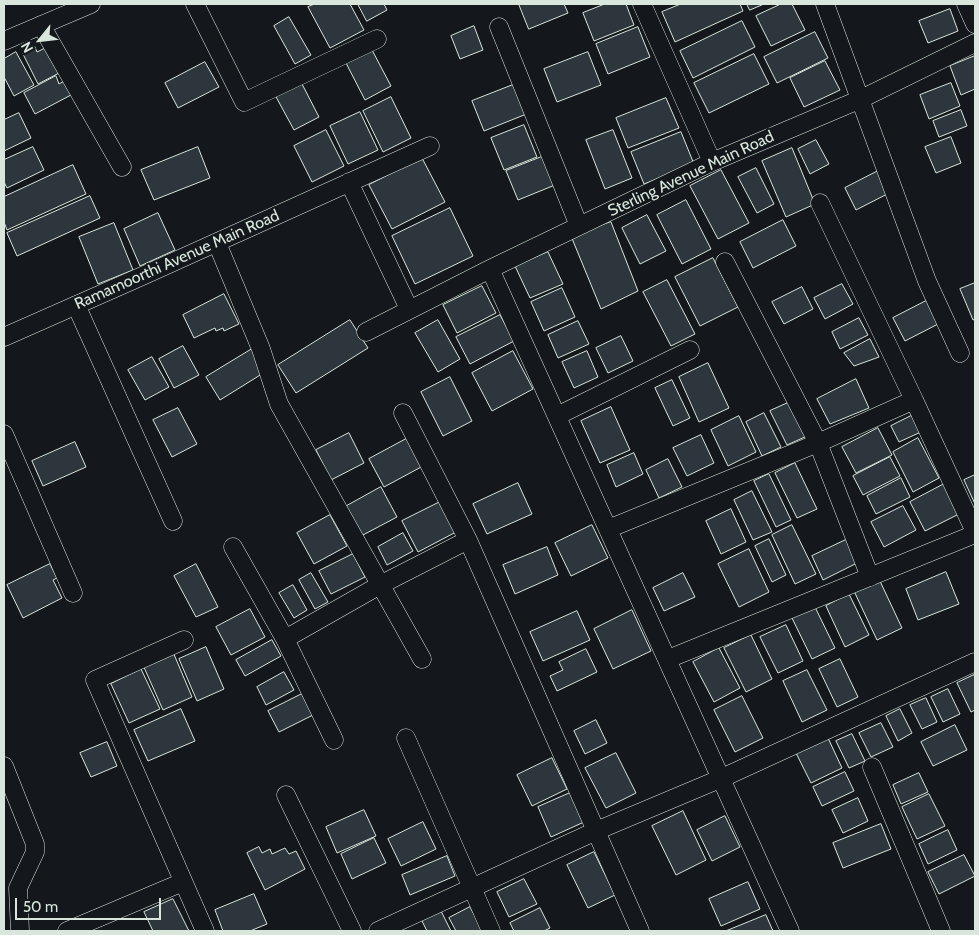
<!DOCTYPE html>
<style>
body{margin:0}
#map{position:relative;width:979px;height:935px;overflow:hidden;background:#14181c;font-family:Cabin,sans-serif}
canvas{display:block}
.frame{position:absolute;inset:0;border:5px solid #d8e6dc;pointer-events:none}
.north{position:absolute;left:15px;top:15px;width:50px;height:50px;-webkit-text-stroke:4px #14181c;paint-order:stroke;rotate:241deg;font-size:14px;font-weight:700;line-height:20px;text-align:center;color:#d8e6dc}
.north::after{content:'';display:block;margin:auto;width:18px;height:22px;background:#d8e6dc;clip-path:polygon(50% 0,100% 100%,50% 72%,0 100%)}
.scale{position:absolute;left:15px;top:898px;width:146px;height:22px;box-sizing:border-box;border:2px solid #d8e6dc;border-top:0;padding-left:6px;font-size:15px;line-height:18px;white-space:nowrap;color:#d8e6dc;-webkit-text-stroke:4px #14181c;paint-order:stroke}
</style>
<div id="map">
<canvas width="979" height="935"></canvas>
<div class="frame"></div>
<div class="north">N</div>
<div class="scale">50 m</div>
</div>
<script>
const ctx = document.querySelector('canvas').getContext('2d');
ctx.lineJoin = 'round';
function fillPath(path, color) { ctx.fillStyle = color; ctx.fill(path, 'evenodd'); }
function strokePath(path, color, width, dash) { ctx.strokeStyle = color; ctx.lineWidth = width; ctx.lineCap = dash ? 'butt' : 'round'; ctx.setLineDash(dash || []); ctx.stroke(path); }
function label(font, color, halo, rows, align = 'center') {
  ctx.font = font + ' Cabin,sans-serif'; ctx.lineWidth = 4; ctx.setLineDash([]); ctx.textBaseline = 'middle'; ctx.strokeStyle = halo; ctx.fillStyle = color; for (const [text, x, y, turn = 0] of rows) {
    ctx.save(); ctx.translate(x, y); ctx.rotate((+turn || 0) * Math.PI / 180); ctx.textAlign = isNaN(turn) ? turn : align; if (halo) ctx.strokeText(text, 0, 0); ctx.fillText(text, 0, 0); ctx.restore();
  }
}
const building = new Path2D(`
 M315,4H350L364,30L330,48L308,7Z
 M358,4H384L387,10L367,21Z
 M519,4H564L568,13L529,29Z
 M605,4H626L634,25L594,41L583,13Z
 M681,4H740L743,11L675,42L662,12Z
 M747,4H764L750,10Z
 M781,4H792L805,30L771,46L756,16Z
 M950,9L958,31L928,43L919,21Z
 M289,17L311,55L295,64L274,26Z
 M742,21L755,47L693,78L680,51Z
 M474,26L483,50L460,59L451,36Z
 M638,27L650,57L608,74L596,44Z
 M815,32L828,58L777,83L764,57Z
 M35,47L37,52L47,47L61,72L38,84L23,54Z
 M372,50L391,86L365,100L346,63Z
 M16,52L34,85L14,96L4,77V59Z
 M588,52L601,85L557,102L544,69Z
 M754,54L769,84L709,113L694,83Z
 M975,56V89L961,95L950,66Z
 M825,61L840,90L804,107L790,78Z
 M205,62L219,87L178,108L165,83Z
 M56,76L59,84L64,81L71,95L35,114L24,93Z
 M301,82L319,117L294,130L275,95Z
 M518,83L529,113L484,131L472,101Z
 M951,83L960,106L929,119L920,95Z
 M391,97L411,138L383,152L363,111Z
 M666,98L679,128L628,148L616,118Z
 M961,110L967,126L939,137L933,121Z
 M360,112L378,150L348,164L330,126Z
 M19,113L31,138L4,151V120Z
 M524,125L537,157L504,170L491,138Z
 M326,130L344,166L312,182L294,146Z
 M613,130L632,178L605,189L586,140Z
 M681,132L694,164L644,184L631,152Z
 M951,137L961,163L936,173L925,147Z
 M816,140L829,164L810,174L798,149Z
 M33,147L44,170L7,188L4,182V160Z
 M198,147L210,178L154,200L141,170Z
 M792,148L815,204L786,217L762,161Z
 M544,156L555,185L518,200L506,171Z
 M422,158L445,202L392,229L369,185Z
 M73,165L86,194L7,230L4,222V197Z
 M756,168L774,204L757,213L738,177Z
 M882,169L893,191L856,210L845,188Z
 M721,170L749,223L718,239L690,186Z
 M90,196L100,218L17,256L7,233Z
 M686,200L711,249L682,264L657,215Z
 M450,208L473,256L415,284L392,236Z
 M158,213L175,250L140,266L124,229Z
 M647,215L666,251L640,264L622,228Z
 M783,220L796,246L753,268L740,242Z
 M611,222L638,291L601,309L571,236Z
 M114,223L133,270L98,284L79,237Z
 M548,252L563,284L530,298L515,266Z
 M713,258L738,307L700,326L675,277Z
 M667,280L695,334L671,346L643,292Z
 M975,283V319L973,320L960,289Z
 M842,284L853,304L825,319L814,298Z
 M482,286L496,313L457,333L443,305Z
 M802,287L813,309L784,324L772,302Z
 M562,288L575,317L544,331L531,302Z
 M224,294L239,324L224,331L223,328L216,331L215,328L194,338L183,315Z
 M928,300L940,323L905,341L893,318Z
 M500,315L514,341L470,364L456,337Z
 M859,318L868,335L840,349L832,332Z
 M350,320L368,348L296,393L278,365Z
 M438,320L460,359L438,372L415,333Z
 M578,321L589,344L558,358L548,335Z
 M621,336L633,361L608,373L596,348Z
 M870,339L879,357L854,366L844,353Z
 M183,346L199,375L174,388L159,359Z
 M252,349L265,372L220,400L206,377Z
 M513,351L533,389L492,411L472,373Z
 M587,351L598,377L574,388L562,362Z
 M152,357L169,387L145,400L128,370Z
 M708,363L729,408L699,422L679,377Z
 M450,377L472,421L443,436L421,392Z
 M856,379L869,408L830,424L817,399Z
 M672,380L690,418L673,426L655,388Z
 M790,402L807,436L787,445L770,411Z
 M611,407L630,450L600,463L581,421Z
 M178,408L197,444L172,457L153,420Z
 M764,413L781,447L762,456L746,422Z
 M915,414L923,431L899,442L891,426Z
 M739,416L756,452L728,466L711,430Z
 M878,428L892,455L856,473L842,447Z
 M349,433L364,463L331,480L316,450Z
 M701,435L714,463L687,476L673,448Z
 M408,438L423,466L384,487L369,459Z
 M918,438L939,478L913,492L893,452Z
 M75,442L86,467L43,486L32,461Z
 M634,453L643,474L616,487L607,465Z
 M890,457L900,476L863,495L853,476Z
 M668,459L682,487L659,498L646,470Z
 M795,463L817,509L797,518L775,473Z
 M769,474L791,520L776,527L754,481Z
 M975,475V504L964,480Z
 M901,478L910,497L876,514L867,496Z
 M948,482L963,512L925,531L910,502Z
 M518,483L532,514L487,534L473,504Z
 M381,487L397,517L361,536L345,507Z
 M752,491L772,532L753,540L734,500Z
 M440,502L456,532L418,552L402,521Z
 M903,506L916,530L884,547L871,522Z
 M731,509L746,542L721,554L706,521Z
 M330,515L347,546L314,564L297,533Z
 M592,525L608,558L571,576L555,543Z
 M792,525L816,574L795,584L772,535Z
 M403,533L413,551L387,565L378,547Z
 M850,538L861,561L823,580L812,556Z
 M769,539L786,575L772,582L755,546Z
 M547,547L558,575L515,594L503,565Z
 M749,549L769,592L739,607L718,564Z
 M353,554L365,577L331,594L319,571Z
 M50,564L57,578L53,580L62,598L23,618L7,585Z
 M196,564L218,607L196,617L174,576Z
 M946,572L959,604L918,620L906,589Z
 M311,573L328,602L315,609L299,580Z
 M683,573L695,597L664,611L653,588Z
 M879,579L902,628L877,640L854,591Z
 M293,585L307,610L294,618L279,593Z
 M849,594L869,635L845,647L826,606Z
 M814,605L835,648L812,659L791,616Z
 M250,609L265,637L231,655L216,627Z
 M632,610L651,651L613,669L594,629Z
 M577,611L590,640L543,661L530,632Z
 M786,625L803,661L778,673L760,637Z
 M751,635L772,679L746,692L724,648Z
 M272,640L281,656L245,676L236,660Z
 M206,647L224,689L197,701L179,659Z
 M719,648L740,688L714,702L693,662Z
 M586,649L597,672L557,691L550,676L563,670L559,662Z
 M173,652L192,697L163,710L143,665Z
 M840,659L858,697L837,707L819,669Z
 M141,669L160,709L129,723L111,684Z
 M807,670L827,710L802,722L783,681Z
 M284,672L294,690L266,705L257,687Z
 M974,675L975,678V710L971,712L957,683Z
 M948,689L960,714L943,722L931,697Z
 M302,694L313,715L279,732L268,711Z
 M742,696L763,738L735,752L714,710Z
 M926,698L937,722L922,729L910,705Z
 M181,709L195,741L148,761L134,730Z
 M900,709L912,733L898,741L886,716Z
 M596,720L607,743L585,754L574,731Z
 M881,723L893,747L871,757L859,733Z
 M955,725L967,750L933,766L921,742Z
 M852,734L865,761L849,768L836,741Z
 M828,738L842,768L811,783L796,753Z
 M107,742L117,766L91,777L80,753Z
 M616,753L636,793L606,808L585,768Z
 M552,758L567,789L532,806L517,775Z
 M845,772L854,791L822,806L813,787Z
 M919,773L928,792L901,804L893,785Z
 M570,793L584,822L551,837L538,807Z
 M929,794L945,826L917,839L902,807Z
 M858,798L868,821L843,833L832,810Z
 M364,810L376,836L337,853L326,827Z
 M683,811L706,860L676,875L652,826Z
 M725,816L740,847L712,861L697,830Z
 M423,822L436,849L401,866L388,839Z
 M881,824L891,849L843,868L833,843Z
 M948,830L957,850L928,864L919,844Z
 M374,838L386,863L352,879L341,854Z
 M259,847L262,853L270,849L272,854L285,848L289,854L296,851L305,869L265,890L247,853Z
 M594,852L615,895L588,908L567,865Z
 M964,855L975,876L939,894L928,872Z
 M447,856L455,876L410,895L402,875Z
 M524,879L537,904L509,917L497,892Z
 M748,882L760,909L721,926L709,899Z
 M254,894L267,924L250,931H223L215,910Z
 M173,899L189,931H153L144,912Z
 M470,907L483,931H456L449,918Z
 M540,908L550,928L544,931H514L510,923Z
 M440,909L451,931H427L421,919Z
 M766,915L773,931H726Z`);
fillPath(building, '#2c363c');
strokePath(building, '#d8e6dc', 1);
const minor = new Path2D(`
 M195,4L244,102L377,39
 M642,4L712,162
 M825,4L927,281L960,353
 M966,4L975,24
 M41,25L122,167
 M499,27L579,226
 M4,41L91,4
 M349,182L409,309
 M217,243L261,349L279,404L422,659
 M725,262L818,443L870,577
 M490,269L790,931
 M76,305L173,521
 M366,332L490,269L712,162L861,99L975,43
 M4,337L140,277L430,146
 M914,400L975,532
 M403,413L468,540L640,931
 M557,416L690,350
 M4,434L73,593
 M608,529L818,443L914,400L820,203
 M233,547L285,639L334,740
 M285,639L380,585L468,540
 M184,640L95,680L205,931
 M668,659L975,534
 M406,738L491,931
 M4,766L35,844V852L18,888L20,931
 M872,767L941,931
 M286,795L352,931
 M67,931L183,882
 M378,931L596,831L722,778L975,662`);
strokePath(minor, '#d8e6dc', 19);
strokePath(minor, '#14181c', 18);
label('16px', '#d8e6dc', '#14181c', [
 ["Sterling Avenue Main Road",691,174,-25],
 ["Ramamoorthi Avenue Main Road",177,260,-24]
]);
</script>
